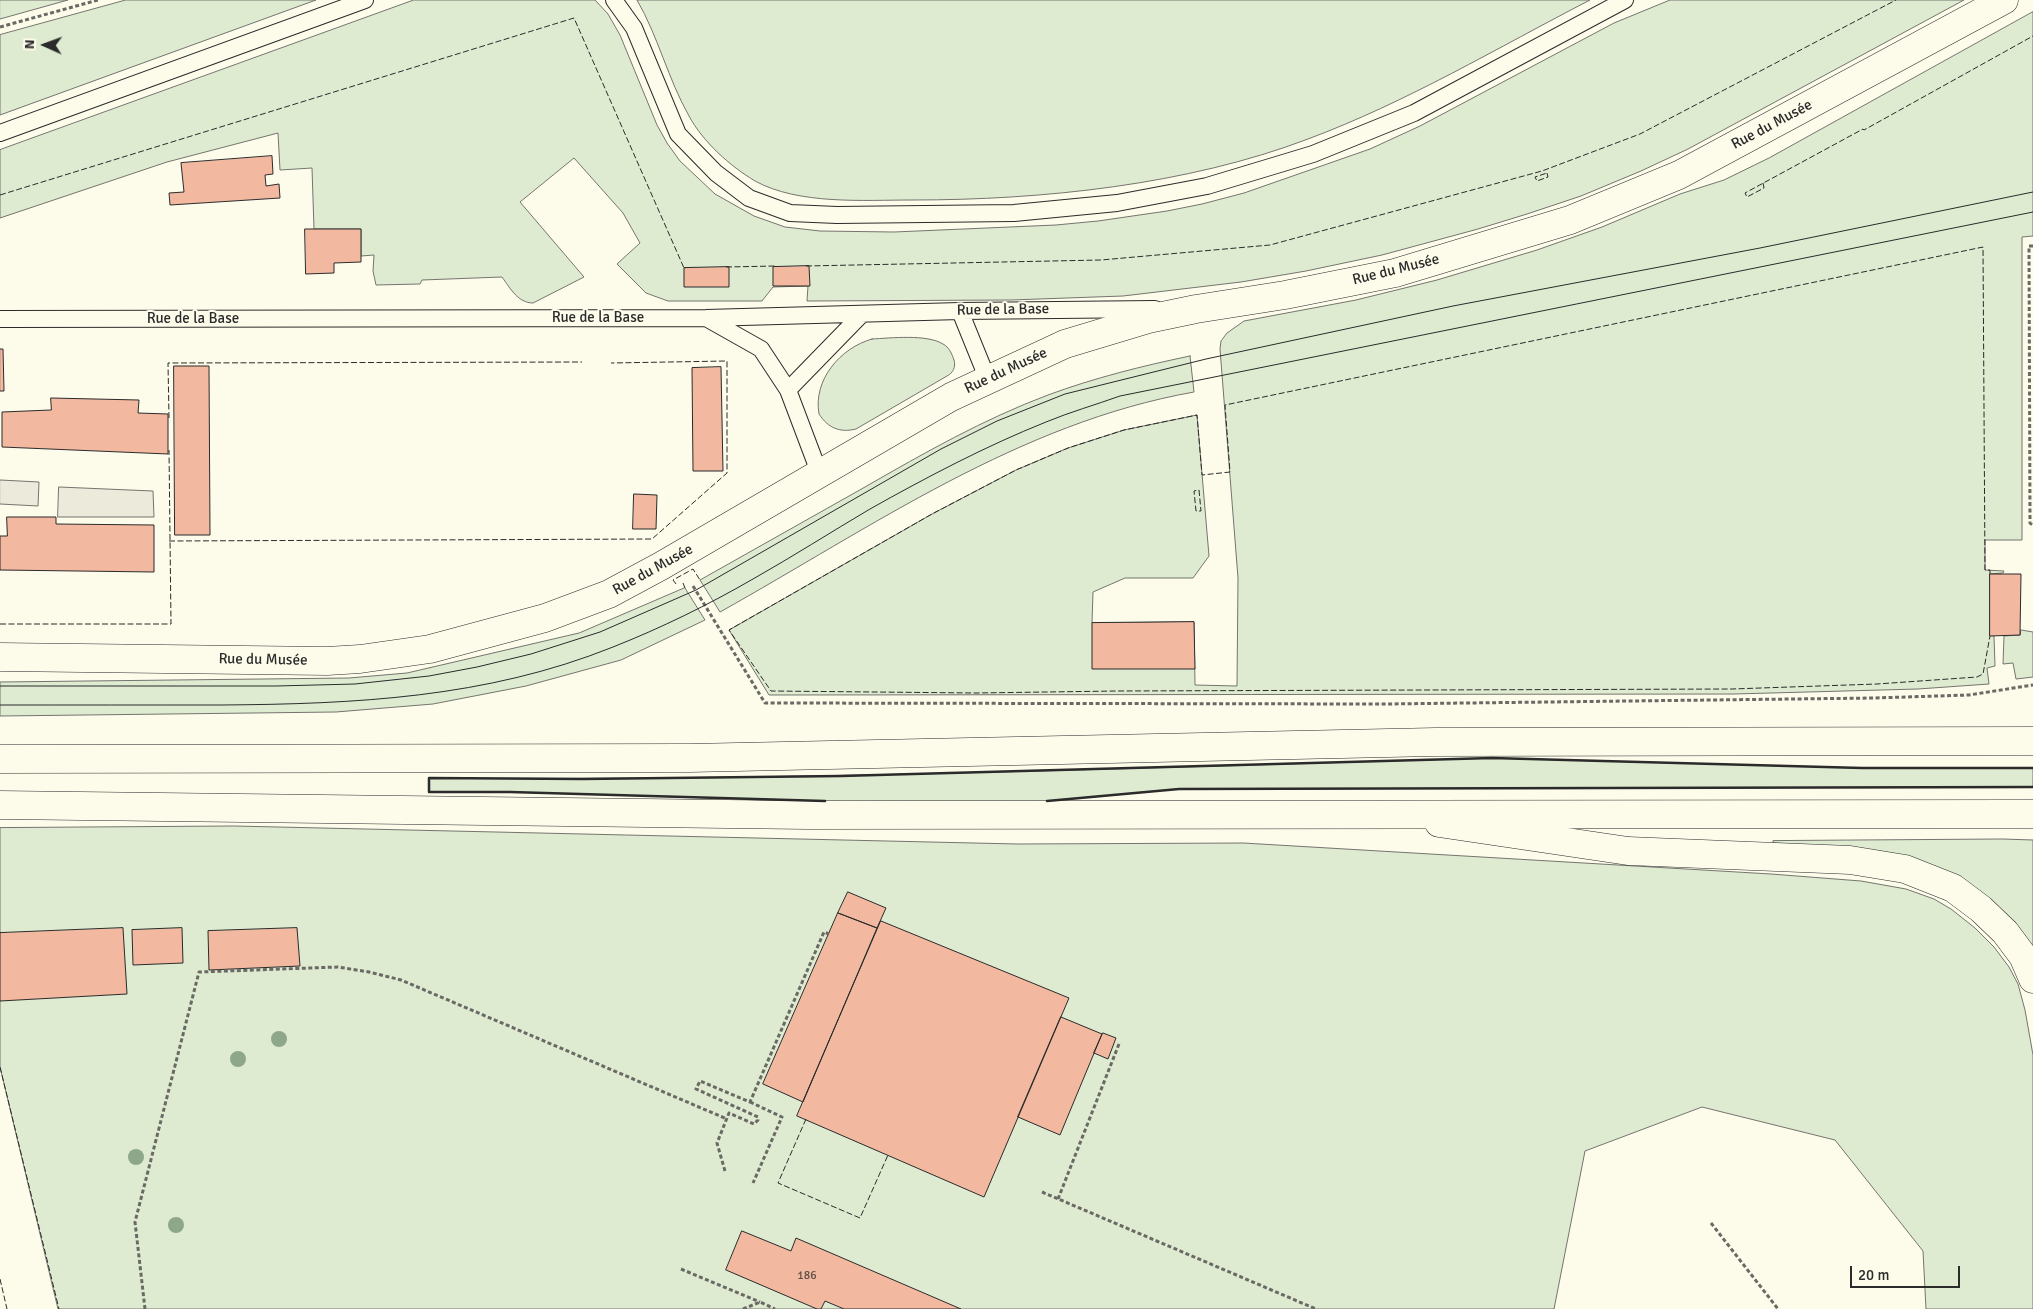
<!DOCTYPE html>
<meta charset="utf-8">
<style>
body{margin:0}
#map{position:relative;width:2033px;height:1309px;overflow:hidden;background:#fdfbea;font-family:Signika,sans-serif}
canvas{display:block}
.north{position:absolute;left:20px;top:20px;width:50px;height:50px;-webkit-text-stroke:4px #fdfbea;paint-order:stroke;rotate:272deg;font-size:14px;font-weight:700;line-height:20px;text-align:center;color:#2b2b2b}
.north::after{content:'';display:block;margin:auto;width:18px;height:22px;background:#2b2b2b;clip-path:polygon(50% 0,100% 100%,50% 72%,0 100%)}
.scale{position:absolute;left:1850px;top:1266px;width:110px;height:22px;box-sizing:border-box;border:2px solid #2b2b2b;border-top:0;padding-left:6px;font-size:15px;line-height:18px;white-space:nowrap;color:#2b2b2b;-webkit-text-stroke:4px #fdfbea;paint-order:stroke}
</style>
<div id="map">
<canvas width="2033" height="1309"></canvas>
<div class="north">N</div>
<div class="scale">20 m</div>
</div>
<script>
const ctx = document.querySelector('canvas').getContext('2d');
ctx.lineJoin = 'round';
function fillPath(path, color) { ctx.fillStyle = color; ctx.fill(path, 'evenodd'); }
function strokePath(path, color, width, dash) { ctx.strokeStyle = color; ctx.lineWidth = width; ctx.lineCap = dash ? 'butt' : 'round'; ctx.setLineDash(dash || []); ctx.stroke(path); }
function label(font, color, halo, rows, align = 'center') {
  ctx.font = font + ' Signika,sans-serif'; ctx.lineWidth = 4; ctx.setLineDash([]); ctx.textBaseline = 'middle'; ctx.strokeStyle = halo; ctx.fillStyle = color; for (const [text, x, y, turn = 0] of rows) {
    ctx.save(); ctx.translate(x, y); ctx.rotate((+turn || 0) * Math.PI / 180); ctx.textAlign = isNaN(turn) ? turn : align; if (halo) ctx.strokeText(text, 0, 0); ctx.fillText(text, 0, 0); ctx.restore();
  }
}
const green = new Path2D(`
 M0,0H68L0,19Z
 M126,0H316L0,115V35Z
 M414,0H595L608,14L620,35L657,125L667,143L680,161L715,194L754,216L785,227L820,231L894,232L1056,225L1098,221L1167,211L1202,204L1244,193L1370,149L1420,126L1614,23L1670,0H1964L1688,149L1641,171L1581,196L1527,214L1478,229L1382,255L1306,271L1241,282L1123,296L1011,300L807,301L808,286L773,287L762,301H668L646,293L617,264L640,243L623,213L574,158L520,202L584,277L533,303C518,303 510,288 502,277L422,280L420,284L376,285L373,271L374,255L361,256V229H314L312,168L280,170L278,133L167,162L0,218V150Z
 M637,0H1590C1497,48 1407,102 1308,139C1187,185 1042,200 912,200C864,200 799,205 755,181C730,166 703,142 689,116C668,79 658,36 637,0Z
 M2033,12V236L2022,237V540H1985V570L2004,571L2003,573L1990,574V635L1994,636L1995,666L1987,668L1989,684L1918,689L1734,694L769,695L729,630L932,514L1016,470L1068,448L1124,430L1197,415L1209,556L1193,578H1125L1093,592L1092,623L1194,622L1195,685L1237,686L1238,578L1220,349L1221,341L1227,333L1244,321L1356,300L1437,280L1537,250L1602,227L1680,194L1724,180L1769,158Z
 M872,339C891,338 927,334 943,344C949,347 952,354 954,360C956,367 953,373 947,376L856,429C840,433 828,428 819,414C813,380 840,348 872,339Z
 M1190,356L1194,392C1019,423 872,527 720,612L700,580C755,549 810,518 865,487C924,453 984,419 1048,395C1094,378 1142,366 1190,356Z
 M685,588L705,620L621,660L526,686L433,704L336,712L0,716V682L349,678L407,673L579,633Z
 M2021,630L2033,632V677L2016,679L2013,663L2003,664L2004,636L2020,635Z
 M1492,758L1862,768H2033V787L1179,789L1018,804L948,805L510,792H429V778C783,781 1138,768 1492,758Z
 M234,826L1017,844L1243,843L1771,874L1861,881L1906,889L1934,899L1951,909L1975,928L1994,947L2009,967L2018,984L2025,1010L2033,1055V1309H1926L1923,1251L1835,1140L1702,1107L1585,1151L1554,1309H58L0,1067V828Z
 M2003,839L2033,840V947L2019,929L1831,847L1773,843V841Z`);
fillPath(green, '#deebd1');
strokePath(green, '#74746e', 1);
const parking = new Path2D(`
 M0,480L39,482L38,506L0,504Z
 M59,487L153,491L154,517H58Z`);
fillPath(parking, '#eceadb');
strokePath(parking, '#74746e', 1);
const building = new Path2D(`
 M272,156L273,174L265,175L266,186L279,184L280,198L170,205L169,193L184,192L181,163Z
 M305,229H361V262L334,263V273L306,274Z
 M809,266L810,286H773V267Z
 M729,267V287H684V268Z
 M0,349H3L4,391H0Z
 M174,366H209L210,535H175Z
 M721,367L723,471H693L692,368Z
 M51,398L139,400L138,413L168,414V454L2,447V412L51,410Z
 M634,494L657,495L656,529H633Z
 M7,517H56V524L154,525V572L0,570V536H7Z
 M1990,574H2021L2020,635L1990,636Z
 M1194,622L1195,669H1092V623Z
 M848,892L886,908L877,928L838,913Z
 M838,913L877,928L803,1102L763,1084Z
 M881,921L1069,998L984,1197L797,1116Z
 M123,928L127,994L0,1001V933Z
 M182,928L183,963L133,965L132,930Z
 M297,928L300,966L209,970L208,931Z
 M1061,1017L1102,1034L1060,1135L1018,1117Z
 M1103,1033L1116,1038L1108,1059L1094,1053Z
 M742,1231L791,1251L796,1238L961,1309H844L825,1301L821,1309H817L726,1270Z`);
fillPath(building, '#f2b8a0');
strokePath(building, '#2b2b2b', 1);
const lane = new Path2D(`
 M614,0L634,28L678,134L716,173L749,198L790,213L837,215L1014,213L1117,203L1207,186L1313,154L1414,113L1625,0
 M0,133L365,0
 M960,311L988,380
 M706,318L761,349L788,390L819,472
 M0,319L706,318L960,311L1155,309
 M788,390L862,314`);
const street = new Path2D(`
 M0,657L327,661L360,659L430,649L545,618L609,594L661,566L951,397L1065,344L1148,319L1196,309L1285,295L1395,273L1570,220L1679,175L2004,0`);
const secondary = new Path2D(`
 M1439,823L1628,851L1850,860L1905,869L1953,888L1981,909L2005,932L2023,956L2033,979`);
const highway = new Path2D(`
 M0,759L690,758L1435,742L2033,741
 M0,805L807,815L2033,814`);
strokePath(lane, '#2b2b2b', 18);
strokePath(street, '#2b2b2b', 29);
strokePath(secondary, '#2b2b2b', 29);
strokePath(highway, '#2b2b2b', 29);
strokePath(new Path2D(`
 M0,27L98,0
 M2033,246H2029L2030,523L2033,525
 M693,586L765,703L1385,704L1874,698L1969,695L2033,685
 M750,1102L782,1117L753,1183
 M725,1171L717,1143L729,1113L754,1124L758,1120V1117L696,1089L700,1081L750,1102L824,932L829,934
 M1042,1192L1316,1309
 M1058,1199L1119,1044
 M1711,1223L1778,1309
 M681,1269L760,1302
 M145,1309L135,1222L199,972L338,967L369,972L401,980L727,1119
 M743,1309L760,1302L775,1309`), '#6a6964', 3, [4, 2.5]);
strokePath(lane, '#fdfbea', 16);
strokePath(street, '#fdfbea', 28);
strokePath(secondary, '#fdfbea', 28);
strokePath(highway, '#fdfbea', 28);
strokePath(new Path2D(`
 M0,686H276L355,684L429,676L477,667L531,654L600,632L696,590L941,449L997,421L1065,394L1206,359L1453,306L1760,248L2033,192
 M0,705C74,705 147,705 221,705C355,704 486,698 613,647C661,628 708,605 753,579C792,557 831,532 870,509C927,477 986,446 1046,422C1070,412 1095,405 1120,396L2033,212`), '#2b2b2b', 1);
strokePath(new Path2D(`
 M1547,173L1548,177L1537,181L1535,177Z
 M1763,183L1764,188L1747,197L1745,193L1863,129L1864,130L2033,36
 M0,195L574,18L684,268H686
 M806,266L1101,260L1270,245L1542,171L1640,134L1896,0
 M726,267L776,266
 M169,418L168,363L582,362
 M1199,490L1201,511H1196L1194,491Z
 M169,541L652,539L727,473V361L611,363
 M1990,574V570H1985L1983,247L1225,405L1230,472L1202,475L1197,415L1124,430L1068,448L1016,470L932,514L729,630L771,691L976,693L1117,691L1732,689L1877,684L1977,677L1983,674L1990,636
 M683,583L685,588
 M676,584L673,580L693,569L700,580
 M0,624H171L169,450
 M0,1067L59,1309
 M806,1119L778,1183L860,1218L888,1155
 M0,1279L7,1309`), '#2b2b2b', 1, [6, 2.5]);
strokePath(new Path2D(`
 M825,801L510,792H429V778L582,779L841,776L1492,758L1862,768H2033
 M1047,801L1179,789L2033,787`), '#2b2b2b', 2.5);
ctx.fillStyle = '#8ea78a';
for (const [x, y] of [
 [279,1039],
 [238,1059],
 [136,1157],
 [176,1225]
]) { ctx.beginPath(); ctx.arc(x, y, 8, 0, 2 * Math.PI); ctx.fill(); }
label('12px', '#5d4e48', null, [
 ["186",807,1276]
]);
label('15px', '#2b2b2b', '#fdfbea', [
 ["Rue du Musée",1772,125,-28],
 ["Rue du Musée",1396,270,-14],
 ["Rue de la Base",1003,310,-1],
 ["Rue de la Base",598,318],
 ["Rue de la Base",193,319],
 ["Rue du Musée",1006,371,-25],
 ["Rue du Musée",653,570,-29],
 ["Rue du Musée",263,660,1]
]);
</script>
